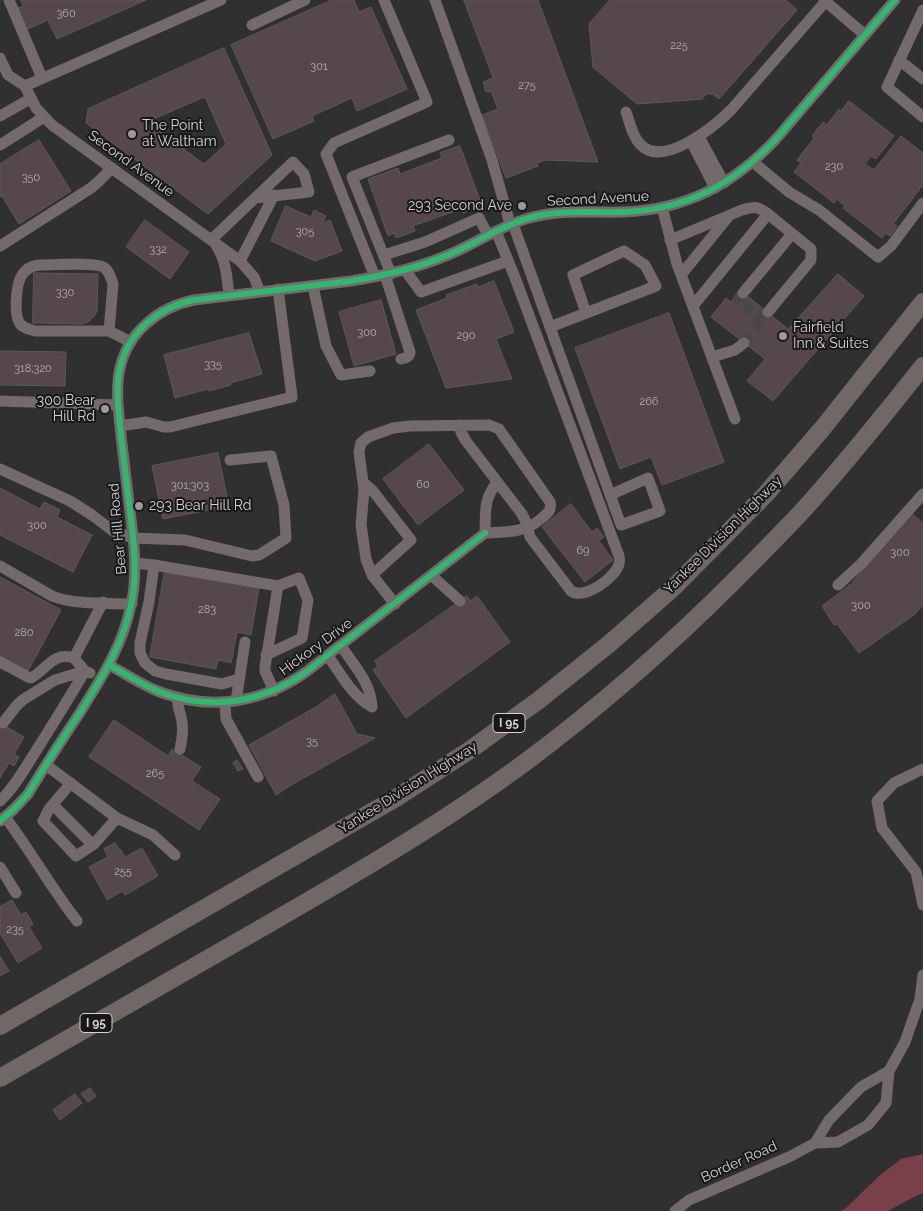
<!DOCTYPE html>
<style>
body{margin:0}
canvas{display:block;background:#313030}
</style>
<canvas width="923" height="1211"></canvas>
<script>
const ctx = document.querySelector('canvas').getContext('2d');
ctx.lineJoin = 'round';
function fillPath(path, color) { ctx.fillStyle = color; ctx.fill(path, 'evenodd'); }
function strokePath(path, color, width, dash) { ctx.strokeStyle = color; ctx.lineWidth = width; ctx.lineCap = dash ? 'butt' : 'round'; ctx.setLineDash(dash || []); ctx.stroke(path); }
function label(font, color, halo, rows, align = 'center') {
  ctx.font = font + ' Raleway,sans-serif'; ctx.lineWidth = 4; ctx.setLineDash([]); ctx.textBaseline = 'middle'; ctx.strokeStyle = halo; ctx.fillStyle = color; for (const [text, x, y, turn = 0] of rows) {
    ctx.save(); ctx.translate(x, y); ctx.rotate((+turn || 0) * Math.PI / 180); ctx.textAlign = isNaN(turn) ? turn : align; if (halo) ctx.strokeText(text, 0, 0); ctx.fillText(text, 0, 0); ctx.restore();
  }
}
fillPath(new Path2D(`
 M923,1154V1193L908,1200L888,1211H841L846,1208L879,1176L901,1159Z`), '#7a404a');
const building = new Path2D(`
 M21,0H146L57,39L48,20L26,30L17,9L23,6Z
 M332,0H354L359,12L371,7L407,89L357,111L352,98L312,116L314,121L273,139L231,45Z
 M464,0H538L598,162L546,160L537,163L538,166L506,178L482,115L498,109L491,91L486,92L483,82L493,78Z
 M610,0H786L797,10L719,99L713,94H706L702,99L637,104L593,67L589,24Z
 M224,48L272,155L208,214L86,123L88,109ZM205,97L226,144L204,164L147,122Z
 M849,101L894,136L876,159L871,156L865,164L874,170L901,136L923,153V185L893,224L897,226L890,236L886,233L882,238L843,208L845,206L837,199L834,203L794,172L801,163L797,160L814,138L812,136L823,122L827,125L839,109L841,111Z
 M39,140L71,191L19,224L2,196L0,197V164Z
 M460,146L482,206L463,213L461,209L413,226L415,231L396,238L394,233L388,236L368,179L398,168L400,174L442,158L440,153Z
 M286,206L311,217L314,210L326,216L323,223L330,220L342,251L315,261L271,241Z
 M145,220L189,252L170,279L126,247Z
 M34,273L98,274L97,311L95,315L88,322L83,324L33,323Z
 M838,274L864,296L773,401L747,381L765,359L711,317L726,298L731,302L740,290L788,329Z
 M494,281L514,332L496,339L512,379L446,388L416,310L447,298L446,295L477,284L478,287Z
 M381,300L396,354L354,366L339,312Z
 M669,313L724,462L662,485L651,457L620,469L575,348Z
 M249,333L262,374L230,383L231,385L209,391L208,389L175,398L164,355Z
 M0,351L66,352L65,386L0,385Z
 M429,444L464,490L418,525L383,479Z
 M218,453L229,506L163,519L152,466Z
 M0,488L40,509L44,502L60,510L57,517L92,535L73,572L0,535Z
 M571,504L592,532L597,528L604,537L599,541L613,560L585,582L542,527Z
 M911,513L923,523V605L915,614L859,653L837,624L834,625L822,606L851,584Z
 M165,570L259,588L251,635L237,632L231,663L218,660L216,669L150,657Z
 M0,577L61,610L28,671L0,656Z
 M467,596L470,601L477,596L510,642L406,718L373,670L378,666L375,661Z
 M335,694L357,734L375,738L291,785L276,795L249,745L316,707Z
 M114,720L168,756L172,749L201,767L192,781L220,799L199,830L89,757Z
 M0,723L24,737L14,754L19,757L14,766L9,763L0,778Z
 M237,760L243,769L238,771L233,763Z
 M115,843L119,850L120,849L125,857L142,848L158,876L125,895L122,891L107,900L89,867L108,857L104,849Z
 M12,900L21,915L26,912L33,924L29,927L42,948L18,963L0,933V907Z
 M0,956L9,971L0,976Z
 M90,1088L96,1096L88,1102L81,1094Z
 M75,1094L82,1103L60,1120L53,1110Z`);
fillPath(building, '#56474a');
strokePath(building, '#5a5859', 1);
strokePath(new Path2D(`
 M743,293L738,300L762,320
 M744,343L767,314`), '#494848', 11, [11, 5.5]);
strokePath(new Path2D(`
 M9,0L42,78
 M435,0L492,160L510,224
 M824,0L865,35
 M923,10L887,87L923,117
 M252,25L305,0
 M0,58L8,75L25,86L36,108L52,125L240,261L254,277L260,292
 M899,60L923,79
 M25,86L221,0
 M626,112C630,122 632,136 640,144C662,169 714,127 731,110L826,1
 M0,116L30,99
 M699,137L724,183
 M691,141L715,188
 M0,145L44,117
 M753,162L789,192L819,210L878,257L891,246L923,203
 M662,207L677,264L735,419
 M513,224L621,525L660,511L648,478L610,495
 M211,240L293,162L304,174L309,192L255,198
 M670,240L742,210C755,206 757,206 768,214L693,306
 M216,245C226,260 227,277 229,295
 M0,246L91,188L98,182L112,168
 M384,255L425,242L479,218L488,235
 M240,261L274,195
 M405,270L421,292L508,261
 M391,274L352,177L449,140
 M385,275L410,352C409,358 405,358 401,359
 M681,275L728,217
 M375,277L326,154L334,143L427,102L384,0
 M313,286L326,346L341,375L370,371
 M743,293L792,234
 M768,312L811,260V249L768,214
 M550,327L656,286L645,265L624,251L573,275L586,313
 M109,331L113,284C111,278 109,270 103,267C94,262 51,265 38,265C31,266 26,269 22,275C16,284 13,317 21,325C25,329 30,329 35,331H109L131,342
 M712,357L735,350L744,343
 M0,401L118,405
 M459,425L461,432L466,441L522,514L526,522L530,537L571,591C585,600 615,578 619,564C620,560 620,560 619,556L514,275L496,231
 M120,426L146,422L164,427H170L292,397L278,289
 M0,469L70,501L92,515L113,531L133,538L185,540L252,556L259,555L264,552L286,538L284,505L271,456L230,460
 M363,482L373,491L411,540L372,575
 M485,533C486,510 483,501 497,482
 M135,563L154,565L278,586
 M154,565L149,602L140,643V653L145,663L155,671L166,674L222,684L239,679
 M0,566L52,596C75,605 107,603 132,604
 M431,575L460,601
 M838,585L861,564L923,494
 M395,604L372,575L366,559L361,525L364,490L359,452L361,443L368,437L393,428L410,426L489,425L499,429L550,502C552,510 548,513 542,518C525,533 507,532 485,533
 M266,655L302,638L308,600L299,578L278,586L265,667V671L274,691
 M328,656C341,674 352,696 372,707C371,683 354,665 341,646
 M0,662L28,677L31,678C47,669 54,651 74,658
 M109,665C126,674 142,685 160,692C211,711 262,703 306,672L485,533
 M90,673L85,671L74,658L103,602
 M178,697C177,708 179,708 181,717C184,727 182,740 180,749
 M236,701L245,642
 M225,703L226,719L258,777
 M3,723L17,705L24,699L55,680L85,671
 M46,765L117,818L153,835L175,855
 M923,769L894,783L877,801L882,828L916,872L923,905
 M71,783L49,809L43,821L76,856L93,845L117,818
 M0,801C15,787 25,768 36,751C53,724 69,698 85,671
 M53,805L93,845
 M5,817C31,851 51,888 77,921
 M0,821L14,809L28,794C45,766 63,738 81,711C102,677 123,645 131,605C138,574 134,542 130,511C127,486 124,461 121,436C119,413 115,390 120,368C128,332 159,307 194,300L351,281C388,275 423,267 457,251C481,240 503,225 529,218C561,209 591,213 623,212C686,210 734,184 776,139L895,0
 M0,867L16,893
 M815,1143L829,1120L861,1087L889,1071
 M675,1211L689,1200L789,1157L815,1143L838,1142L868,1125L886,1103L889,1071L905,1042L920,999L923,975`), '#756a6b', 11);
strokePath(new Path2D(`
 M0,1026L396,798L470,750L539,700L609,644L673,588L765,495L822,429L923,302
 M0,1078C84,1030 168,982 251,934C345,880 439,826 527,761C599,707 668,647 732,583C757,558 782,533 806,507C847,461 885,414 923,366`), '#716767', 18);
strokePath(new Path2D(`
 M109,665C126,674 142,685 160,692C211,711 262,703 306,672L485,533
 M0,821L14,809L28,794C45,766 63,738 81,711C102,677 123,645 131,605C138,574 134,542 130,511C127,486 124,461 121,436C119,413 115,390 120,368C128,332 159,307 194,300L351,281C388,275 423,267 457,251C481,240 503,225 529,218C561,209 591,213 623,212C686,210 734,184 776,139L895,0`), '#33b770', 6);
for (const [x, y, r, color] of [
 [132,134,5,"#9b999a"],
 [522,206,5,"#9b999a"],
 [783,336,5,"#9b999a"],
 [105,409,5,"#9b999a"],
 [139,506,5,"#9b999a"]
]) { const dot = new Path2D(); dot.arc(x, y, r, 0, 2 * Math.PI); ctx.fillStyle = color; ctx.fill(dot); strokePath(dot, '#191818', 2); }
label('11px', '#b4afb1', null, [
 ["360",66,14],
 ["225",679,46],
 ["301",319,67],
 ["275",527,86],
 ["230",834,167],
 ["350",31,178],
 ["305",305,232],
 ["332",158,250],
 ["330",65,293],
 ["300",367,333],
 ["290",466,336],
 ["335",213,365],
 ["318;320",33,369],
 ["266",649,402],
 ["60",423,485],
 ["301;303",190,486],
 ["300",37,526],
 ["69",583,551],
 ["300",900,553],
 ["300",861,606],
 ["283",207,610],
 ["280",24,633],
 ["35",312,742],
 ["265",155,774],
 ["255",123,872],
 ["235",15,930]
]);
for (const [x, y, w] of [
 [509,723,32],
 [96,1023,32]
]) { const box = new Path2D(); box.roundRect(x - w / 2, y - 9.5, w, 19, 4); ctx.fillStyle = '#191818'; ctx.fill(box); strokePath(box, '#d4d2d3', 1); }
label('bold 12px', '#d4d2d3', null, [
 ["I 95",509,723],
 ["I 95",96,1023]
]);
label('14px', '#d4d2d3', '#191818', [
 ["The Point",142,126],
 ["at Waltham",142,142],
 ["293 Second Ave",512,206,"right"],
 ["Fairfield",793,328],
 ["Inn & Suites",793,344],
 ["300 Bear",95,401,"right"],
 ["Hill Rd",95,417,"right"],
 ["293 Bear Hill Rd",149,506]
], 'left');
label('14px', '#d4d2d3', '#191818', [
 ["Second Avenue",131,164,36],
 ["Second Avenue",598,199,-3],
 ["Bear Hill Road",118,529,-95],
 ["Yankee Division Highway",723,535,-45],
 ["Hickory Drive",316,647,-36],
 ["Yankee Division Highway",408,788,-32],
 ["Border Road",739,1162,-24]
]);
</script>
